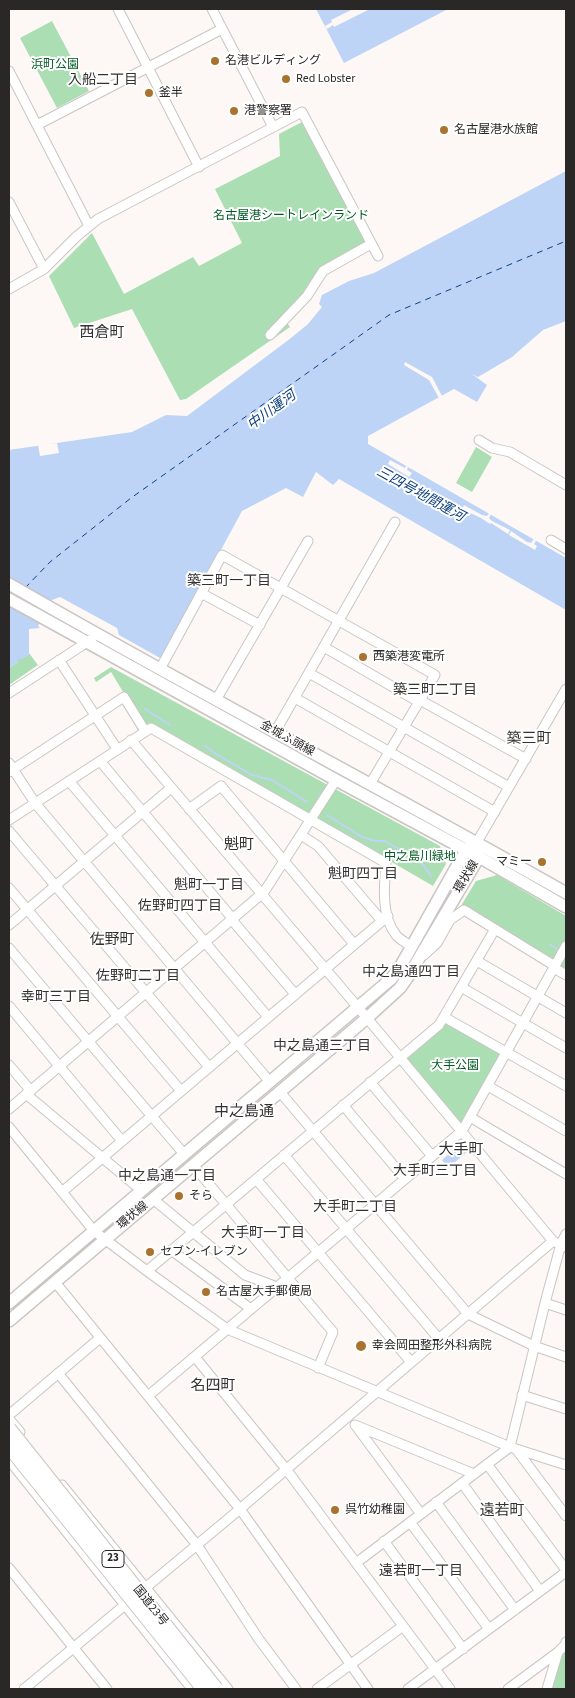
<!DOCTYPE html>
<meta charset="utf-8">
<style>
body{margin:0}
#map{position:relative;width:575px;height:1698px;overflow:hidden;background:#fdf8f5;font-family:"Source Sans 3",sans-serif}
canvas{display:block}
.frame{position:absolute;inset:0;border:10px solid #2a2827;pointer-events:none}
</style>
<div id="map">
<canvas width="575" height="1698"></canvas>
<div class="frame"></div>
</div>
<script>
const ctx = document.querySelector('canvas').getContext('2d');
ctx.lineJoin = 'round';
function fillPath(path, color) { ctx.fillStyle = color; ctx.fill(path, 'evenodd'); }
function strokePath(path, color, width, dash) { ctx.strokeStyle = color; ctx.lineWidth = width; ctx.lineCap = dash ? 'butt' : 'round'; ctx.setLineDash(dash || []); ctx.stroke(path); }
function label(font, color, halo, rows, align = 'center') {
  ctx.font = font + ' "Source Sans 3","Noto Sans JP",sans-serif'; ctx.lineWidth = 4; ctx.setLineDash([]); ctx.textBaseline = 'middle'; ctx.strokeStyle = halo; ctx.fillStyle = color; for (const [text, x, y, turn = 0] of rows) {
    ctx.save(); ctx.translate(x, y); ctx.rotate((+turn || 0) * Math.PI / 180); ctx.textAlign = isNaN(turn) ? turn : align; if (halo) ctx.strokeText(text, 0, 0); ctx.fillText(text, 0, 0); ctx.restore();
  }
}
fillPath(new Path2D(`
 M52,21L89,91L57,108L20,38Z
 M304,121L367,242L322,267L286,321L290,327L186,399L180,400L132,309L74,328L49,276L92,233L124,294L193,257L199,266L242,243L215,189L280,156L279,134Z
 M476,447L492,457L472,492L456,483Z
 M29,653L38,665L9,685V668L18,662V659L28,655Z
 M111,667L440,846L446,864L433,886L152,723L145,728L111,672L96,682L94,678Z
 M497,875L566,916V973L459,909L476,881Z
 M447,1023L499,1052L500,1055L462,1122H460L406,1058V1055Z
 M566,1650V1689H550L560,1657Z`), '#acdeb3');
fillPath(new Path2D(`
 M316,9H448L344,63Z
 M566,171V321L543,330L512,357L478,377L472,374L487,385L477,402L454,389L368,436V444L566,558V610L339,479L333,485L316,472L303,497L286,488L242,511L163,657L160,658L119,635L117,628L60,597L52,600L38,626L40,628L29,629V655L22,659H18V662L9,668V450L132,432L166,415L187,416L291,338L308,324L322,307L319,304L322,295L349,281L374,273Z
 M461,1143L468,1151L448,1168L442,1160Z`), '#bdd4f6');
fillPath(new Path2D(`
 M353,9H370L334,27L333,25L327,29L325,26L332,22L331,20Z
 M405,362L432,377L442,396L439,398L429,380L404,365Z
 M57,443L59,453L40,456L38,445Z
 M390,460L405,468L406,466L408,467L407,470L412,473L409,477L388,464Z
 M464,505L482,515L487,516L489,513L491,514L489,518L492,521L510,530L508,534L491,523L490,524L481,518L462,509Z
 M511,531L527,542L531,543L534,539L536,541L534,544L537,546L535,550L509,535Z`), '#fdf8f5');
strokePath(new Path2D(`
 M145,709L170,725
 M205,746L216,754L252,775L272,780L307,802
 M327,815L362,837L375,841H385L421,862L431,876
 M550,945L559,950`), '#bdd4f6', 2);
strokePath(new Path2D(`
 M25,588L50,562L131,498L389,315L566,241`), '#104180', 1, [6, 5]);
const minor = new Path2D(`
 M118,9L199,167
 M212,9L273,127
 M9,71L89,226
 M37,125L222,29
 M9,202L44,269
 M9,289L44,269L76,237L98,219L302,112L378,256
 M270,335L307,296L323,271L371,244
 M479,440L492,448L510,452L566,485
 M551,540L566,549
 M201,593L260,625
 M324,647L419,702
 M59,660L117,749
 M160,669L222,555L435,675L370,784
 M309,673L509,787
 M9,693L92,639
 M295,698L495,812
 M216,700L308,541
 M420,700L526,759
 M275,732L395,522
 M131,740L367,1018L553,1241
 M100,761L233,919
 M9,763L35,803L270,1082
 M9,772L124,697L145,731
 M69,781L268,1017
 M189,809L221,786L354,944
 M9,820L151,728L386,863C384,886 381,916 396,935C400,940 407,943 412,947
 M9,831L209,1067
 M301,835L318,846L382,921
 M477,842L566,689
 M9,888L181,1091
 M232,920L295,994
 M9,925L171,788
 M9,948L184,1154
 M424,955L437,943L450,920L464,910L555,966
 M477,961L566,1013
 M554,968L566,975
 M461,987L566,1048
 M9,1006L122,1141
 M444,1017L566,1086
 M9,1065L31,1091
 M370,1082L432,1156
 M488,1086L566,1131
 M280,1092L468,1314L534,1346L566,1357
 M26,1094L141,1190
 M343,1105L405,1179
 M9,1109L264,892L336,780
 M470,1117L566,1174
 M9,1127L94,1231L147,1271L227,1329L510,1447L566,1465
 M284,1155L439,1339
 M193,1165L333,1332L318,1368
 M256,1179L411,1362
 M62,1192L388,916
 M153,1199L245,1275L277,1287
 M171,1250L251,1309
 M147,1271L439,1025L495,929
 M55,1282L240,1509L368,1689
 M545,1303L566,1310
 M195,1357L286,1469L450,1689
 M58,1373L197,1545L258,1638L296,1689
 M522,1395L566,1409
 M148,1396L462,1131L566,946
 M9,1415L100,1338
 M9,1419L20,1432
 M355,1425L474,1474
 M356,1426L421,1514
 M516,1449L566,1516
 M9,1460L192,1689
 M487,1464L566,1570
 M462,1483L540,1591
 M62,1485L228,1689
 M436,1502L515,1610
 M410,1522L489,1629
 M384,1541L463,1649
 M356,1563L510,1447L546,1299L561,1244L566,1234
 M9,1568L107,1689
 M24,1689L240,1509L553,1241L566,1247
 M317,1689L403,1626
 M408,1689L566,1572
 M508,1689L558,1652L565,1645L566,1642
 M547,1689L558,1652`);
const major = new Path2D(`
 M9,584C193,690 381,788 566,893
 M9,599L338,781L479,857L566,907
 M9,1303L391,979L399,969L466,850L477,842
 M9,1321L367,1018L400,988L409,975L479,857L477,842`);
strokePath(minor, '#cac5c3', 11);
strokePath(major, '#cac5c3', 14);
strokePath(minor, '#fff', 9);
strokePath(major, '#fff', 11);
const highwayBridge = new Path2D(`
 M9,1429L216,1689
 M9,1446L204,1689`);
strokePath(highwayBridge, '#cac5c3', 16, []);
strokePath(highwayBridge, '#fff', 14);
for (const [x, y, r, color] of [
 [215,61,5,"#a9732e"],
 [286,79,5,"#a9732e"],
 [149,93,5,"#a9732e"],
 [234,111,5,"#a9732e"],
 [444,130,5,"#a9732e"],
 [363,657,5,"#a9732e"],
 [542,862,5,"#a9732e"],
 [179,1196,5,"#a9732e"],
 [150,1252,5,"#a9732e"],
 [206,1292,5,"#a9732e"],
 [361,1346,6,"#a9732e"],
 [335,1510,5,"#a9732e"]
]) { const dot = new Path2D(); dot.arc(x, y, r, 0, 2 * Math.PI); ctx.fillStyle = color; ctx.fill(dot); strokePath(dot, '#fff', 2); }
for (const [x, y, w] of [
 [113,1559,22]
]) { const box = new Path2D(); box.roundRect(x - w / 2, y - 8.5, w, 17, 4); ctx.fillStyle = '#fff'; ctx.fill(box); strokePath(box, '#2a2827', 1); }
label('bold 11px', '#2a2827', null, [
 ["23",113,1559]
]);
label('12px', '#2a2827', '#fff', [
 ["名港ビルディング",225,61],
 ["Red Lobster",296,79],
 ["釜半",159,93],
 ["港警察署",244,111],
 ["名古屋港水族館",454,130],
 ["西築港変電所",373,657],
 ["マミー",532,862,"right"],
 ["そら",189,1196],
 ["セブン-イレブン",160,1252],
 ["名古屋大手郵便局",216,1292],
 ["幸会岡田整形外科病院",372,1346],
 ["呉竹幼稚園",345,1510]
], 'left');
label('12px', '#005b22', '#fff', [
 ["浜町公園",55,65],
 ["名古屋港シートレインランド",291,216],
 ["中之島川緑地",420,857],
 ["大手公園",455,1066]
]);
label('12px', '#2a2827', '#fff', [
 ["金城ふ頭線",287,739,29],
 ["環状線",467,877,-59],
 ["環状線",133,1216,-40],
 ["国道23号",150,1606,51]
]);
label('14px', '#353130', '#fff', [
 ["入船二丁目",103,81],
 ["築三町一丁目",229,582],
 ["築三町二丁目",435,691],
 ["魁町四丁目",363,875],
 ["魁町一丁目",209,886],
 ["佐野町四丁目",180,907],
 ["中之島通四丁目",411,973],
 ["佐野町二丁目",138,977],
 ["幸町三丁目",56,998],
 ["中之島通三丁目",322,1047],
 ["大手町三丁目",435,1172],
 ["中之島通一丁目",167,1177],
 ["大手町二丁目",355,1208],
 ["大手町一丁目",263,1234],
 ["遠若町一丁目",421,1572]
]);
label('italic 14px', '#104180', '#fff', [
 ["中川運河",272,411,-36],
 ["三四号地間運河",420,495,29]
]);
label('15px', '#353130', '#fff', [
 ["西倉町",102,334],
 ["築三町",529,740],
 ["魁町",239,846],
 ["佐野町",112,941],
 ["中之島通",244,1113],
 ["大手町",461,1151],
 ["名四町",213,1387],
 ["遠若町",502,1512]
]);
</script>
